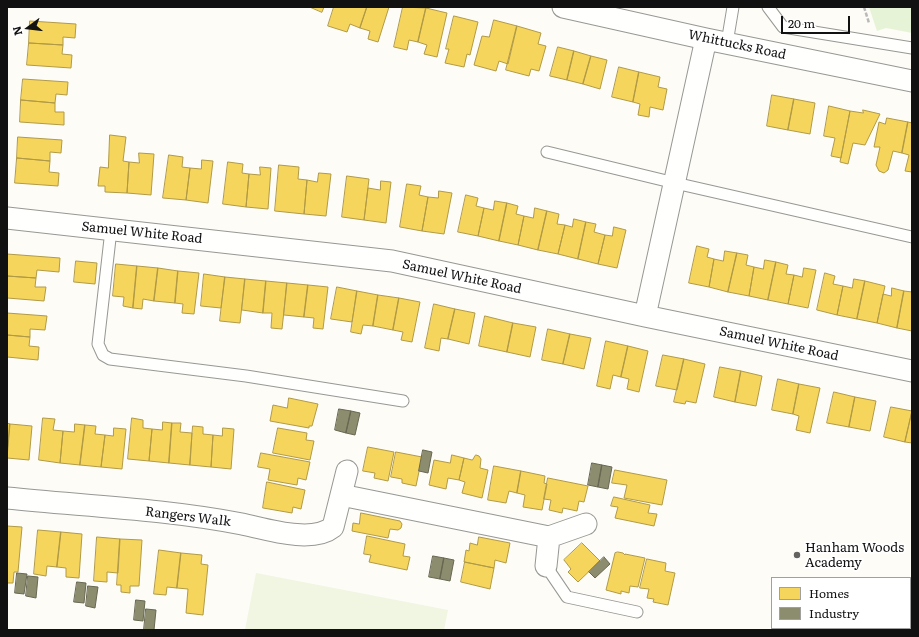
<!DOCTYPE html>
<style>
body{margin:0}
#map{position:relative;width:919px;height:637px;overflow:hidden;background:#fdfcf7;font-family:Literata,serif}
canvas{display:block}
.frame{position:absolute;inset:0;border:8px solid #111;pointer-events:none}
.legend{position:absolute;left:771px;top:577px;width:140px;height:52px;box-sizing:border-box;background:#fff;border:1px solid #a0a0a0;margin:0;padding:5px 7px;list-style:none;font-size:12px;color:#111}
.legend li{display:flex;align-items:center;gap:8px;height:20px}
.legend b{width:20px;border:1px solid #a0a0a0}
.north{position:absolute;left:8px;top:8px;width:40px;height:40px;-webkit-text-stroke:3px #fff;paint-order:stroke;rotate:255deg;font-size:11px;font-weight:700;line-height:16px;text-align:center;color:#111}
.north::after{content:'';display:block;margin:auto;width:14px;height:18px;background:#111;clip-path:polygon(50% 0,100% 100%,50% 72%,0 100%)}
.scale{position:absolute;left:781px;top:16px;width:69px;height:18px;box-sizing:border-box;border:2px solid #111;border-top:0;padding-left:5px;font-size:12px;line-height:14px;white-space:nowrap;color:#111;-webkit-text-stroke:3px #fff;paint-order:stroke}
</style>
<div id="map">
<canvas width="919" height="637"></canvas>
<div class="frame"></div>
<ul class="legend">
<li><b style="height:11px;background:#f6d55c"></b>Homes</li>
<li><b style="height:11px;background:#8c8c6e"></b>Industry</li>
</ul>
<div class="north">N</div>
<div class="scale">20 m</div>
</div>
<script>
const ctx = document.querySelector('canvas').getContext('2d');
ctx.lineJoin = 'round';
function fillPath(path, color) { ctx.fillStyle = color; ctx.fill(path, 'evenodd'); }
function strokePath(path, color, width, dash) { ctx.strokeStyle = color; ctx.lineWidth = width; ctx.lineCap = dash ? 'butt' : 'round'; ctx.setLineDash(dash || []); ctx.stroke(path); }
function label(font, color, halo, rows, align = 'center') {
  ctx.font = font + ' Literata,serif'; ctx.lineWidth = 4; ctx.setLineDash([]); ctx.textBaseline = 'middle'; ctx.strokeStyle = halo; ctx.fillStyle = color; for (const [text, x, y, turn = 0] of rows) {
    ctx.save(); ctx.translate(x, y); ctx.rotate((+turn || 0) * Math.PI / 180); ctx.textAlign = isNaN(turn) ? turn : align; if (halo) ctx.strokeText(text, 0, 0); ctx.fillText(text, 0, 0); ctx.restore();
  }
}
fillPath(new Path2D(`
 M869,7H912V33L886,28L877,31Z`), '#e7f3d7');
fillPath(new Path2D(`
 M256,573L448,610L444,630H245Z`), '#f0f6e1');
const homes = new Path2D(`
 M310,7H324L322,12Z
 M334,7H367L360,28L350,24L347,32L328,26Z
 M367,7H389L378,42L368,39L370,31L360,28Z
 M403,7L426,8L418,42L409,40L407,50L394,47Z
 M426,8L447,13L437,57L424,54L427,45L418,42Z
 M454,16L478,22L470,55L467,54L464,67L445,63L449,49H446Z
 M494,20L517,26L508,64L499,61L496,71L474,65L482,36L489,37Z
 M30,21L76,24L75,38L63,37V45L29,43Z
 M517,26L541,33L538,44L546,46L539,71L531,69L529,76L506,70Z
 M29,43L63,45L62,54L72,55L71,68L27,65Z
 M558,47L574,51L567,80L550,76Z
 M574,51L591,56L583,84L567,80Z
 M591,56L607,60L600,89L583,84Z
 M619,67L639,72L633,102L612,97Z
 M639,72L660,77L658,87L667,89L663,110L650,107L649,117L638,115L640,104L633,102Z
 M23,79L68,82L67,95L56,94L55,103L21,100Z
 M772,95L794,99L788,130L767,126Z
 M794,99L815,103L810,134L788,130Z
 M21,100L55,103V112H64V125L20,122Z
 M829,106L850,111L841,158L831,156L835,138L824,136Z
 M863,110L880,114L865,145L853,143L848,164L840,162L850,111L863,113Z
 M887,118L908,122L902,153L893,151L888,170L884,173L879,171L876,165L880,147H874L879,122L885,124Z
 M908,122L912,123V172L905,171L909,155L902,153Z
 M110,135L126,137L123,161L129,162L127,193L105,192V186H98L100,167L108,168Z
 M18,137L62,140L61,153L50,152V161L17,158Z
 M139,153L154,154L151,195L127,193L129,162L139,163Z
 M169,155L183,157L182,167L190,168L186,200L163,198Z
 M17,158L50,161L49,172L59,173L58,186L15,183Z
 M202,160L213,161L208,203L186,200L190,168L201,169Z
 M228,162L243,164L242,173L249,174L246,207L223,204Z
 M279,165L299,167L298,179L307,180L304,214L275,211Z
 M260,167L271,168L268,209L246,207L249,174L260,175Z
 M319,173L331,174L326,216L304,214L307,180L317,182Z
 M347,176L369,179L364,220L342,217Z
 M381,181L391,182L386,223L364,220L368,188L380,190Z
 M407,184L421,186L419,195L428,197L422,231L400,227Z
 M439,191L452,193L444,234L422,231L428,197L438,198Z
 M466,195L478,198L476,206L484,208L478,236L458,232Z
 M495,201L507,203L499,241L478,236L484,208L493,210Z
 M507,203L518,206L516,214L524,216L518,245L499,241Z
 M535,208L547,211L538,250L518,245L524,216L533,218Z
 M547,211L559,214L557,224L565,225L558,254L538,250Z
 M574,219L586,222L578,259L558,254L565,225L572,227Z
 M586,222L596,224L594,232L605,235L598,264L578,259Z
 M614,227L626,230L617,268L598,264L605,235L612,236Z
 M697,246L709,249L707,257L714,259L709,287L689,283Z
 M725,251L737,253L728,292L709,287L714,259L723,261Z
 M737,253L748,255L746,265L754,267L749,296L728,292Z
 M7,254L60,258L59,272L37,270L36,278L7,276Z
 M765,260L776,262L768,300L749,296L754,267L763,269Z
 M76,261L97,263L95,284L74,282Z
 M776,262L788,265L786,274L794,275L788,304L768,300Z
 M116,264L137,266L133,308L123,306L124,297L113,296Z
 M137,266L158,268L154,301L143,299L142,309L133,308Z
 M158,268L178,271L175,303L154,301Z
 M804,268L816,270L808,308L788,304L794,275L802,277Z
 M178,271L199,273L194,314L182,313L183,304L175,303Z
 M825,273L835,276L833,284L843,286L837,315L817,310Z
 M204,274L225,277L221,308L201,306Z
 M7,276L36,278L35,287H46L44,301L7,298Z
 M225,277L245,279L240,323L220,321Z
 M245,279L266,281L263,313L242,310Z
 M854,279L865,281L857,319L837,315L843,286L852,288Z
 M266,281L287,283L282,329L271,328L272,313H263Z
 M865,281L885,286L877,323L857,319Z
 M287,283L308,285L304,317L284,315Z
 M308,285L328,287L323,329L313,328L314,318L304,317Z
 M337,287L357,291L352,322L331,319Z
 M892,288L904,291L897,328L877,323L883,294L891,296Z
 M357,291L378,295L373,326L363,325L361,334L351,332Z
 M904,291L912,292V331L897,328Z
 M378,295L399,298L393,330L373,326Z
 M399,298L420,302L412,342L401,340L403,332L393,330Z
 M434,304L455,309L448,339L441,338L439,351L425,348Z
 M455,309L475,313L469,344L448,339Z
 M7,313L47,316L45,330L30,329V337L7,335Z
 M485,316L513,323L507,352L479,346Z
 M513,323L536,327L530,357L507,352Z
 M548,329L570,334L563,364L542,360Z
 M570,334L591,338L584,369L563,364Z
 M7,335L30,337L29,346L39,347L38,360L7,357Z
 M606,341L628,346L621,377L613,375L610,389L597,386Z
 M628,346L648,351L639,392L627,389L629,379L621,377Z
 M663,355L684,359L677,390L656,386Z
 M684,359L705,364L696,403L686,401L685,404L674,402Z
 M720,367L741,371L735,402L714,397Z
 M741,371L762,376L756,406L735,402Z
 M778,379L799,384L793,414L772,410Z
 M799,384L820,388L810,433L796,430L799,416L793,414Z
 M834,392L855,397L849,427L827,423Z
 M855,397L876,401L870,431L849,427Z
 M289,398L318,404L312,426H309V428L270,421L273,405L287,408Z
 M891,407L912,411L905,442L884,437Z
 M912,411V443L905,442Z
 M43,418L55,419L53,430L63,431L60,463L39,460Z
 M132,418L143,420V428L152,429L149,461L128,459Z
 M163,422L172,423L169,463L149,461L152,429L162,430Z
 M7,423L10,424L7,458Z
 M172,423H181L180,432L192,433L190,465L169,463Z
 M10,424L32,426L29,460L7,458Z
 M75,424L85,425L80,465L60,463L63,431L74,432Z
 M85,425L96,426L95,434L105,435L101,467L80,465Z
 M193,426L203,427V434L213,435L211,467L190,465Z
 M114,428L126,429L122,469L101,467L105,435L113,436Z
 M223,428L234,429L231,469L211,467L213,435L222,436Z
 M278,428L307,433L306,440L314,441L310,460L273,453Z
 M368,447L394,452L388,481L374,478L375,473L363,471Z
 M396,452L422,457L416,486L402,483V479L391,477Z
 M261,453L310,462L306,480L298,478L297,485L268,480L270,469L258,467Z
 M452,455L464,458L459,480L448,478L446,489L429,485L434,460L450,463Z
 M476,455L479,456L481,459L480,468L488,470L482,498L462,493L465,482L459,480L464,458L472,460Z
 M494,466L521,471L517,493L509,491L506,503L488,500Z
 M615,470L667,480L662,505L624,498L627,485L612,483Z
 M521,471L545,476L544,483L547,484L542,510L523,507L525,495L517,493Z
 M548,478L588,486L584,502L579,501L577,511L563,508L562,513L549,510L551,500L544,499Z
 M267,482L305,490L301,509L293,507L292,513L263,508Z
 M614,497L650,505L648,513L657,514L654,526L615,518L618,507L611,506Z
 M361,513L400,521L402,524L401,528L398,530L390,529L388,538L352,531L353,523L359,524Z
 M7,526L22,527L18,572H14L13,583H7Z
 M38,530L61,532L57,567L47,566L46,576L34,574Z
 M61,532L82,534L79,578L66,577V568L57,567Z
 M367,536L405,544L403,556L410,557L407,570L369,562L371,555L364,554Z
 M97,537L120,539L118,573L107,572V582L94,581Z
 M479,537L510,543L506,563L495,560L494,568L464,562L466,550L469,551L470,543L477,545Z
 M120,539L142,540L139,586H130V593L121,592V585H117Z
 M582,543L600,561L578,582L568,572L571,569L564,560Z
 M159,550L181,553L177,588L167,587L166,595L154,594Z
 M618,552L623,553L625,555V554L645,558L638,587L630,586L629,593L621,591V594L606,590L615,553Z
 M181,553L202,555L201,564L208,565L203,615L186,613L188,589L177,588Z
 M647,559L666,563L665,571L675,573L668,605L653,602L654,599L647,598L649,589L640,588Z
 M465,562L494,568L490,589L461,582Z`);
fillPath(homes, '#f6d55c');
strokePath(homes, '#b19a46', 1);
const industry = new Path2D(`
 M339,409L351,411L346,433L335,430Z
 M351,411L360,413L355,435L346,433Z
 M423,450L432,452L428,473L419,471Z
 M592,463L602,465L598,487L588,485Z
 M602,465L612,467L608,489L598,487Z
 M433,556L444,558L440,579L429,577Z
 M604,557L610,564L595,578L589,572Z
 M444,558L454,560L450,581L440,579Z
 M17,573L27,574L24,594L15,593Z
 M28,576L38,577L36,598L26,596Z
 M77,582L86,583L84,603L74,602Z
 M88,586L98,587L95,608L86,606Z
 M136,600L145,601L143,621L134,620Z
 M146,609L156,610L154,630H144Z`);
fillPath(industry, '#8c8c6e');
strokePath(industry, '#676752', 1);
const lane = new Path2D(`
 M768,7L783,27L912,48
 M727,43L733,7
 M547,152L675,183L912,237
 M111,230L98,344L103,355L110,359L246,376L403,401
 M546,566L567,597L637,612`);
const street = new Path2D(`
 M563,7L706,39L912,81
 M7,218L392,261L645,316L912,371
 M645,316L706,39
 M341,495L549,537L586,524
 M7,498C85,506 165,509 242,524C266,529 312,544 333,527L347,471
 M546,566L549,537`);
strokePath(lane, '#979795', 13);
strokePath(street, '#979795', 23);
strokePath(new Path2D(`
 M864,7L869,23`), '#b9b9b8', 2.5, [4, 2]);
strokePath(lane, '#fffffe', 11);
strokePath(street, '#fffffe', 21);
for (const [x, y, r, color] of [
 [797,555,4,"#646362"]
]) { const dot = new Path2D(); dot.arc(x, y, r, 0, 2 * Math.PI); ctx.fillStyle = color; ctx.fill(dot); strokePath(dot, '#fff', 1.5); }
label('13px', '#111', '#fff', [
 ["Whittucks Road",737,45,12],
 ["Samuel White Road",142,233,6],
 ["Samuel White Road",462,277,12],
 ["Samuel White Road",779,344,12],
 ["Rangers Walk",188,517,7]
]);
label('13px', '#111', '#fff', [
 ["Hanham Woods",805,548],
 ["Academy",805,563]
], 'left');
</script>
